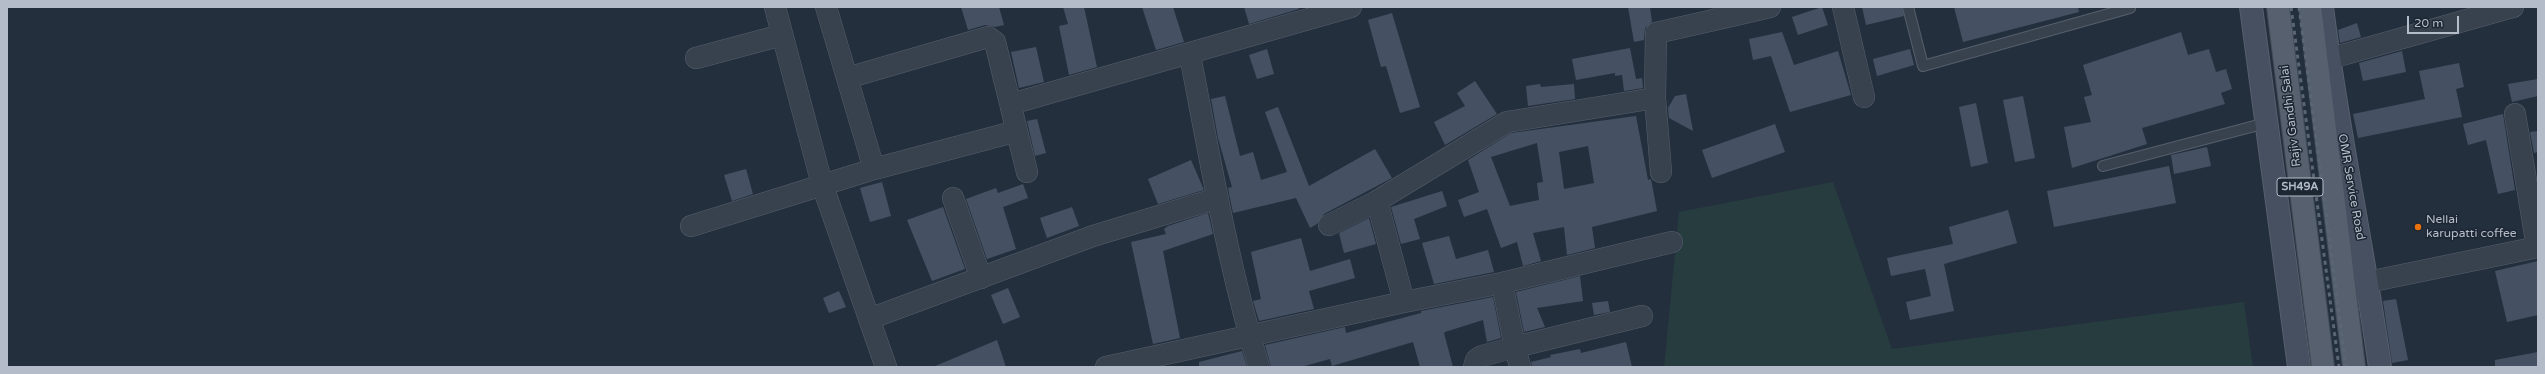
<!DOCTYPE html>
<style>
body{margin:0}
#map{position:relative;width:2545px;height:374px;overflow:hidden;background:#242f3e;font-family:"Varela Round",sans-serif}
canvas{display:block}
.frame{position:absolute;inset:0;border:8px solid #b4bcc9;pointer-events:none}
.scale{position:absolute;left:2407px;top:16px;width:52px;height:18px;box-sizing:border-box;border:2px solid #b4bcc9;border-top:0;padding-left:5px;font-size:12px;line-height:14px;white-space:nowrap;color:#b4bcc9;-webkit-text-stroke:3px #1d2633;paint-order:stroke}
</style>
<div id="map">
<canvas width="2545" height="374"></canvas>
<div class="frame"></div>
<div class="scale">20 m</div>
</div>
<script>
const ctx = document.querySelector('canvas').getContext('2d');
ctx.lineJoin = 'round';
function fillPath(path, color) { ctx.fillStyle = color; ctx.fill(path, 'evenodd'); }
function strokePath(path, color, width, dash) { ctx.strokeStyle = color; ctx.lineWidth = width; ctx.lineCap = dash ? 'butt' : 'round'; ctx.setLineDash(dash || []); ctx.stroke(path); }
function label(font, color, halo, rows, align = 'center') {
  ctx.font = font + ' "Varela Round",sans-serif'; ctx.lineWidth = 3; ctx.setLineDash([]); ctx.textBaseline = 'middle'; ctx.strokeStyle = halo; ctx.fillStyle = color; for (const [text, x, y, turn = 0] of rows) {
    ctx.save(); ctx.translate(x, y); ctx.rotate((+turn || 0) * Math.PI / 180); ctx.textAlign = isNaN(turn) ? turn : align; if (halo) ctx.strokeText(text, 0, 0); ctx.fillText(text, 0, 0); ctx.restore();
  }
}
fillPath(new Path2D(`
 M1833,182L1892,349L2244,302L2253,367H1664L1679,212Z`), '#263c3f');
fillPath(new Path2D(`
 M961,7H999L1004,25L995,27L985,25L968,30Z
 M1063,7H1084L1097,67L1069,75L1059,26L1068,24Z
 M1142,7H1173L1184,42L1156,50Z
 M1244,7H1298L1299,9L1249,24Z
 M1628,7H1650L1652,22L1645,28L1644,40L1634,42Z
 M1822,7L1828,25L1798,35L1792,17Z
 M1862,7H1902L1904,16L1866,25Z
 M1954,7H2078L2079,12L1963,42Z
 M1392,13L1420,107L1400,113L1386,66L1381,67L1368,20Z
 M2357,23L2361,37L2340,43L2338,30Z
 M1782,32L1794,65L1838,51L1851,95L1790,112L1771,56L1753,60L1749,39Z
 M2181,32L2188,55L2209,49L2216,72L2226,69L2232,89L2221,93L2225,104L2142,128L2147,144L2072,168L2064,127L2091,122L2084,97L2092,95L2083,65Z
 M1036,47L1044,82L1019,88L1011,52Z
 M1630,48L1636,79L1642,78L1643,88L1624,91L1622,75L1615,76V73L1576,80L1572,59Z
 M1267,49L1274,74L1257,79L1249,55Z
 M1910,49L1914,65L1877,76L1873,59Z
 M2402,51L2406,72L2363,81L2359,63Z
 M2459,63L2464,87L2456,89L2462,117L2358,138L2353,114L2425,99L2419,71Z
 M2538,79V96L2512,102L2508,84Z
 M1475,81L1497,114L1445,145L1434,122L1465,106L1457,93Z
 M1540,84L1541,87L1574,84L1575,99L1528,106L1526,86Z
 M1686,94L1693,131L1669,118L1668,108L1675,96Z
 M1225,96L1240,156L1253,152L1261,180L1287,172L1265,112L1278,107L1309,186L1375,149L1392,178L1324,214L1317,224L1310,228L1296,198L1233,213L1228,188L1232,187L1218,138L1211,99Z
 M2023,96L2035,158L2015,162L2003,100Z
 M1976,103L1988,163L1971,167L1959,107Z
 M2503,114L2515,190L2498,194L2486,140L2468,145L2463,124Z
 M1636,116L1648,180L1651,179L1657,211L1592,227L1595,248L1567,255L1564,227L1533,233L1541,261L1523,266L1517,242L1501,248L1487,209L1464,217L1458,200L1479,192L1468,160L1511,133ZM1537,143L1543,182L1537,183L1539,200L1510,206L1491,157ZM1588,146L1594,183L1564,189L1559,152Z
 M1037,119L1046,153L1035,156L1027,121Z
 M1775,124L1785,152L1712,178L1702,150Z
 M2538,131V152L2534,153L2530,132Z
 M2207,147L2211,166L2174,174L2171,155Z
 M1191,160L1204,190L1158,204L1148,179Z
 M2169,166L2176,203L2054,227L2047,191Z
 M746,169L753,194L732,201L724,175Z
 M882,182L891,216L870,222L860,188Z
 M1023,184L1028,198L1003,207L1016,249L987,259L966,199L996,188L998,193Z
 M1442,191L1447,206L1414,219L1420,239L1401,244L1391,207Z
 M943,207L965,269L932,281L907,220Z
 M1072,207L1079,226L1047,238L1040,218Z
 M2008,210L2017,243L1944,264L1954,311L1910,320L1906,302L1931,296L1925,269L1891,276L1887,258L1953,244L1949,227Z
 M1208,213L1213,234L1163,251L1180,338L1153,344L1131,242L1166,234L1164,229L1168,226Z
 M1369,218L1376,244L1344,253L1339,233Z
 M1449,236L1456,259L1488,250L1494,272L1434,284L1422,243Z
 M1301,238L1310,271L1350,259L1355,278L1309,291L1314,309L1259,321L1253,301L1261,299L1251,252Z
 M2538,261V315L2507,322L2495,271Z
 M1580,276L1583,301L1537,308L1545,327L1524,332L1516,292Z
 M1008,288L1020,317L1003,324L991,295Z
 M839,291L846,307L829,313L823,298Z
 M1493,297L1501,338L1487,342L1483,320L1445,332L1444,333L1453,367H1420L1413,342L1332,366L1330,359L1301,367H1271L1265,345L1345,327L1346,333L1421,313V311Z
 M2396,299L2408,360L2392,363L2383,301Z
 M1608,301L1610,312L1594,315L1592,303Z
 M997,340L1006,367H933Z
 M1626,342L1632,367H1532L1531,362L1551,357L1550,355L1580,349L1581,353Z
 M1242,351L1247,367H1199V362Z
 M2538,352V367H2495V360Z`), '#455162');
const lane = new Path2D(`
 M1908,7L1923,66L2130,8
 M2103,166L2266,123`);
const street = new Path2D(`
 M775,7L822,184L886,367
 M826,7L874,169
 M1843,7L1864,97
 M1727,17L1770,7
 M1190,55C1210,159 1228,265 1259,367
 M696,58L782,35
 M2328,59L2513,7
 M847,78L988,37L995,42L1027,172
 M1011,104L1351,7
 M2515,114L2537,247
 M1661,172L1655,98L1656,33L1727,17L1724,7
 M953,198L981,278
 M1377,201L1404,302
 M1329,225L1377,201L1507,122L1655,98
 M691,226L874,169L1017,131
 M2368,282L2538,247
 M869,319L1093,236L1218,198
 M1106,367L1404,302L1502,283L1672,242
 M1474,367L1476,360L1482,356L1515,347L1502,283
 M1520,367L1515,347L1642,316`);
const secondary = new Path2D(`
 M2251,7L2299,367
 M2322,7C2337,128 2363,247 2380,367`);
const primary = new Path2D(`
 M2278,7L2323,367
 M2310,7L2354,367`);
strokePath(lane, '#565f6c', 12);
strokePath(street, '#565f6c', 22);
strokePath(secondary, '#565f6c', 24);
strokePath(primary, '#414a57', 24);
strokePath(lane, '#38414e', 10);
strokePath(street, '#38414e', 21);
strokePath(secondary, '#465061', 22);
strokePath(primary, '#56606e', 22);
strokePath(new Path2D(`
 M2291,7L2339,367
 M2299,7L2346,367`), '#5a6575', 3, [4, 4]);
for (const [x, y, r, color] of [
 [2418,227,4,"#e8710a"]
]) { const dot = new Path2D(); dot.arc(x, y, r, 0, 2 * Math.PI); ctx.fillStyle = color; ctx.fill(dot); strokePath(dot, '#1d2633', 1.5); }
for (const [x, y, w] of [
 [2300,187,46]
]) { const box = new Path2D(); box.roundRect(x - w / 2, y - 9, w, 18, 3); ctx.fillStyle = '#1d2633'; ctx.fill(box); strokePath(box, '#b4bcc9', 1); }
label('bold 11px', '#b4bcc9', null, [
 ["SH49A",2300,187]
]);
label('12px', '#b4bcc9', '#1d2633', [
 ["Rajiv Gandhi Salai",2291,116,-97],
 ["OMR Service Road",2351,187,80]
]);
label('12px', '#b4bcc9', '#1d2633', [
 ["Nellai",2426,220],
 ["karupatti coffee",2426,234]
], 'left');
</script>
